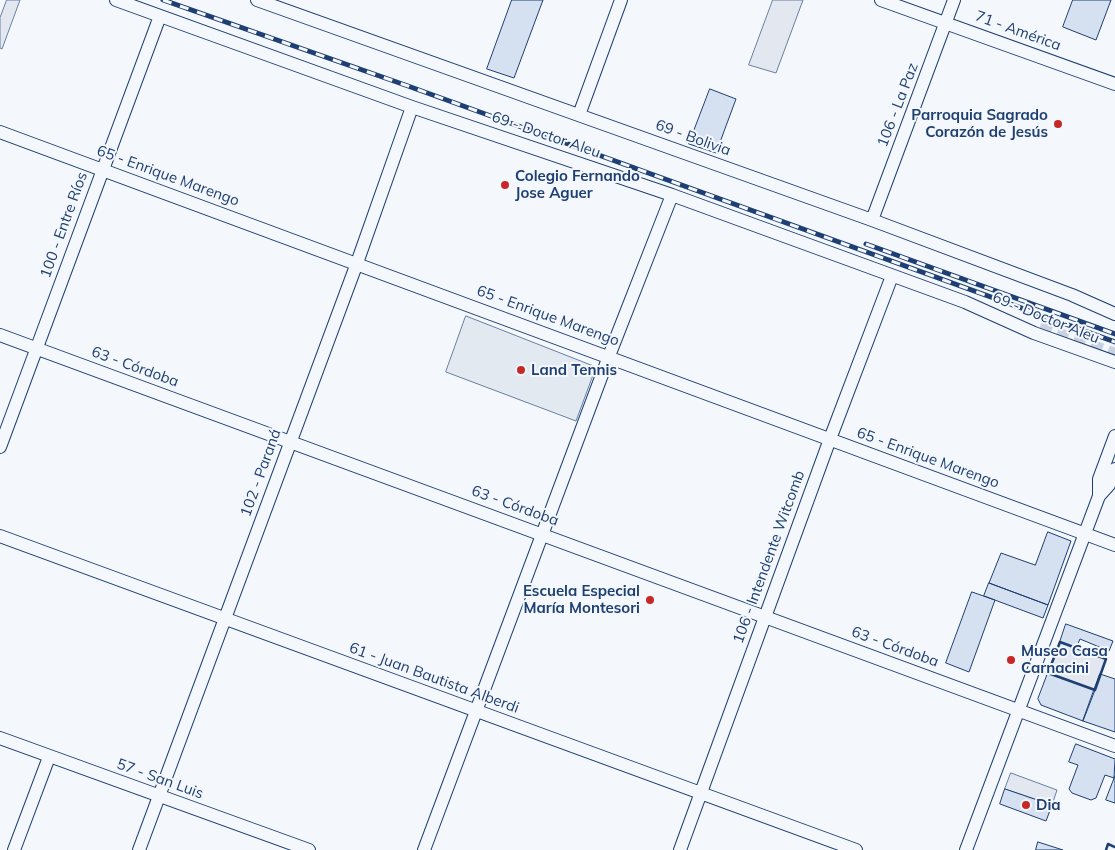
<!DOCTYPE html>
<meta charset="utf-8">
<style>
body{margin:0}
canvas{display:block;background:#f4f7fb}
</style>
<canvas width="1115" height="850"></canvas>
<script>
const ctx = document.querySelector('canvas').getContext('2d');
ctx.lineJoin = 'round';
function fillPath(path, color) { ctx.fillStyle = color; ctx.fill(path, 'evenodd'); }
function strokePath(path, color, width, dash) { ctx.strokeStyle = color; ctx.lineWidth = width; ctx.lineCap = dash ? 'butt' : 'round'; ctx.setLineDash(dash || []); ctx.stroke(path); }
function label(font, color, halo, rows, align = 'center') {
  ctx.font = font + ' Mulish,sans-serif'; ctx.lineWidth = 4; ctx.setLineDash([]); ctx.textBaseline = 'middle'; ctx.strokeStyle = halo; ctx.fillStyle = color; for (const [text, x, y, turn = 0] of rows) {
    ctx.save(); ctx.translate(x, y); ctx.rotate((+turn || 0) * Math.PI / 180); ctx.textAlign = isNaN(turn) ? turn : align; if (halo) ctx.strokeText(text, 0, 0); ctx.fillText(text, 0, 0); ctx.restore();
  }
}
const green = new Path2D(`
 M466,316L596,367L576,421L446,372Z`);
fillPath(green, '#e3e9f0');
strokePath(green, '#687fa3', 1);
const parking = new Path2D(`
 M7,0H20L2,49L0,48V18Z
 M773,0H803L776,73L749,65Z
 M1060,642L1106,659L1095,690L1048,673Z
 M1011,773L1057,790L1052,805L1005,789Z`);
fillPath(parking, '#e3e8f0');
strokePath(parking, '#687fa3', 1);
const building = new Path2D(`
 M512,0H543L514,78L487,69Z
 M1073,0H1111L1096,40L1063,27Z
 M710,89L736,99L716,153L689,144Z
 M1048,532L1071,541L1048,605L989,583L1001,553L1035,565Z
 M989,583L1048,605L1043,618L984,596Z
 M972,592L995,600L969,672L946,663Z
 M1066,624L1113,641L1109,651L1080,639L1076,648L1060,642Z
 M1048,673L1095,690L1083,721L1041,705L1038,699Z
 M1100,674L1115,679V732L1083,721Z
 M1076,744L1115,759L1114,778L1105,775L1096,798L1091,800L1072,793L1069,789L1078,765L1069,762Z
 M1115,776V803L1106,800Z
 M1005,789L1052,805L1046,821L1000,804Z
 M1038,842L1063,850H1036Z`);
fillPath(building, '#d5e0f0');
strokePath(building, '#1d3f73', 1);
strokePath(new Path2D(`
 M1040,327L1115,354`), '#c9d2e0', 12, [12, 6]);
const minor = new Path2D(`
 M116,0L412,107L672,195L965,302L1034,333L1115,362
 M257,0L872,220L1072,295L1115,314
 M881,0L1115,84
 M579,115L621,0
 M0,132L1115,545
 M872,220L954,0
 M0,335L1115,746
 M0,447L160,16
 M1099,496L1109,485L1115,469
 M0,536L856,850
 M0,738L309,850
 M14,850L49,757
 M139,850L357,263L412,107
 M424,850L609,356L672,195
 M680,850L830,439L892,276
 M966,850L1099,496V479L1115,436`);
strokePath(minor, '#1d3f73', 14);
strokePath(minor, '#f4f7fb', 12);
const rail = new Path2D(`
 M163,0L408,86L1115,342
 M866,244L1115,334`);
strokePath(rail, '#1d3f73', 5);
strokePath(rail, '#f4f7fb', 3, [9]);
strokePath(new Path2D(`
 M1060,642L1106,659L1095,690L1048,673Z
 M1106,850L1108,844L1115,847`), '#1d3f73', 2.5);
for (const [x, y, r, color] of [
 [1058,124,5,"#c62828"],
 [505,185,5,"#c62828"],
 [521,370,5,"#c62828"],
 [650,600,5,"#c62828"],
 [1011,660,5,"#c62828"],
 [1026,805,5,"#c62828"]
]) { const dot = new Path2D(); dot.arc(x, y, r, 0, 2 * Math.PI); ctx.fillStyle = color; ctx.fill(dot); strokePath(dot, '#f4f7fb', 2); }
label('15px', '#1d3f73', '#f4f7fb', [
 ["71 - América",1018,31,20],
 ["106 - La Paz",898,105,-69],
 ["69 - Doctor Aleu",546,135,19],
 ["69 - Bolivia",693,138,20],
 ["65 - Enrique Marengo",168,176,20],
 ["100 - Entre Ríos",64,225,-70],
 ["65 - Enrique Marengo",548,316,20],
 ["69 - Doctor Aleu",1046,318,22],
 ["63 - Córdoba",135,367,20],
 ["65 - Enrique Marengo",928,458,20],
 ["102 - Paraná",261,473,-70],
 ["63 - Córdoba",515,506,20],
 ["106 - Intendente Witcomb",769,557,-70],
 ["63 - Córdoba",895,647,20],
 ["61 - Juan Bautista Alberdi",434,678,20],
 ["57 - San Luis",160,779,20]
]);
label('bold 15px', '#1d3f73', '#f4f7fb', [
 ["Parroquia Sagrado",1048,115,"right"],
 ["Corazón de Jesús",1048,132,"right"],
 ["Colegio Fernando",515,176],
 ["Jose Aguer",515,193],
 ["Land Tennis",531,370],
 ["Escuela Especial",640,591,"right"],
 ["María Montesori",640,608,"right"],
 ["Museo Casa",1021,651],
 ["Carnacini",1021,668],
 ["Dia",1036,805]
], 'left');
</script>
